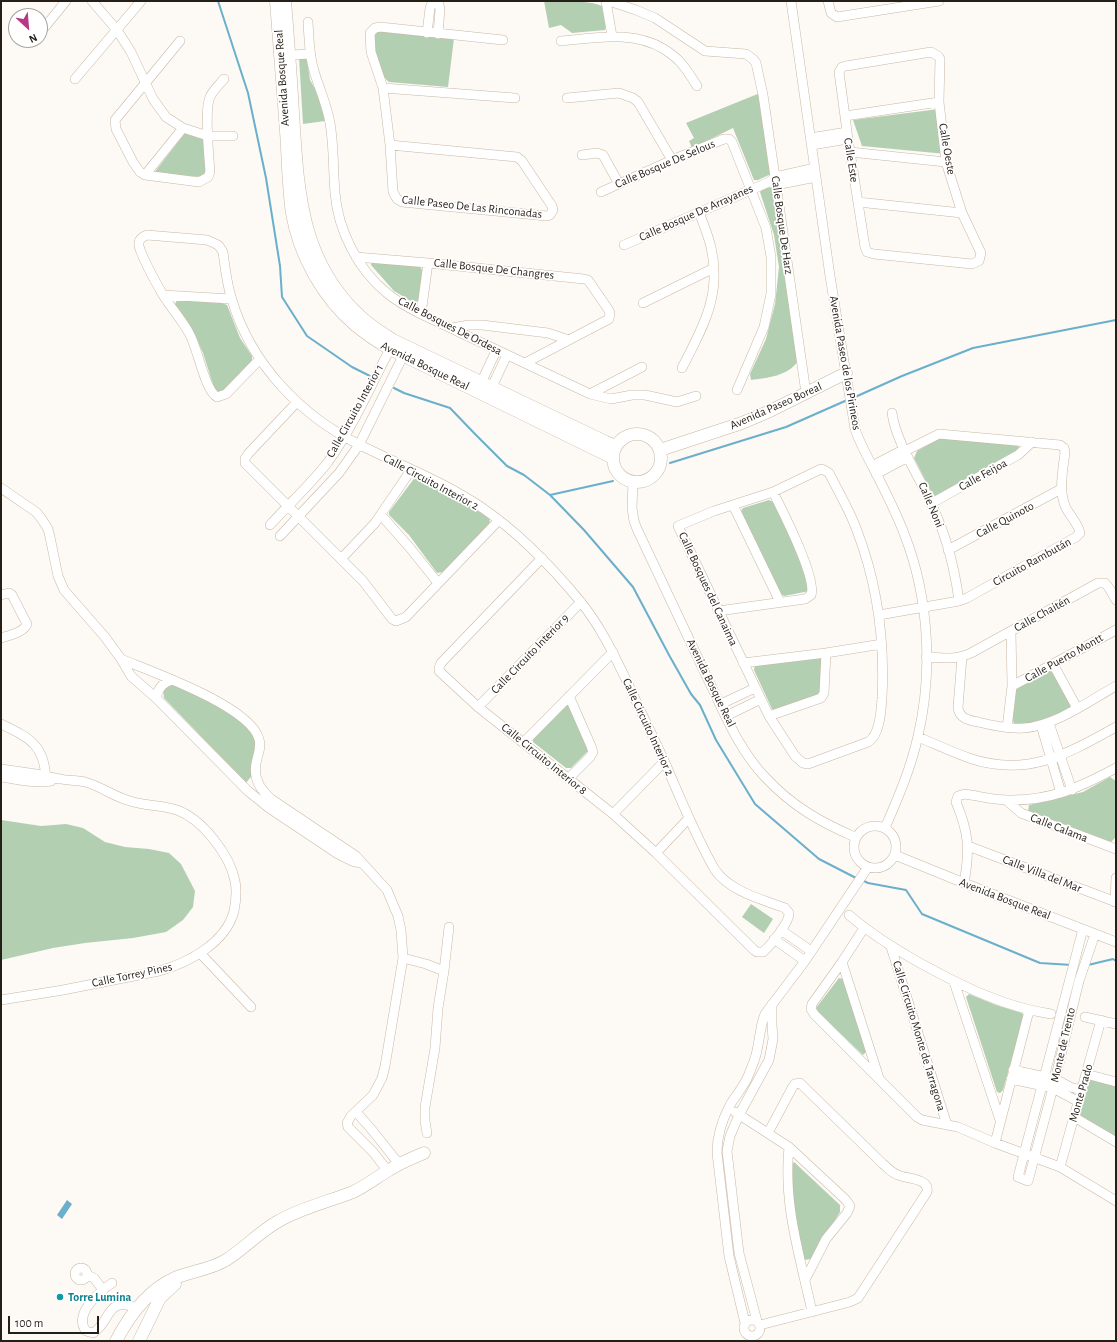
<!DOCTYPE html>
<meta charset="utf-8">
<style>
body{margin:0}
#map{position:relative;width:1117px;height:1342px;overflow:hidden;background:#fdf9f5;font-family:"Alegreya Sans",sans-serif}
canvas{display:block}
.frame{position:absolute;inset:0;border:2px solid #261f17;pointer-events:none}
.north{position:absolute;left:8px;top:8px;width:40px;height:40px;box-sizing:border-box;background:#fff;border:1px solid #a8a5a2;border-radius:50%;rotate:154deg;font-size:11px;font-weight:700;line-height:16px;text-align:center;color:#261f17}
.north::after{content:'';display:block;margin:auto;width:14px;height:18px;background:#b63887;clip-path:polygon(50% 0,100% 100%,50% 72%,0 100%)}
.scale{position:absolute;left:8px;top:1316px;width:91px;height:18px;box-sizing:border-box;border:2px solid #261f17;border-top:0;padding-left:5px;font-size:12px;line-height:14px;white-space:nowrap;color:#261f17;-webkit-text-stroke:3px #fff;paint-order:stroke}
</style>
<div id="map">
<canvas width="1117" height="1342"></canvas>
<div class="frame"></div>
<div class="north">N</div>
<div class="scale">100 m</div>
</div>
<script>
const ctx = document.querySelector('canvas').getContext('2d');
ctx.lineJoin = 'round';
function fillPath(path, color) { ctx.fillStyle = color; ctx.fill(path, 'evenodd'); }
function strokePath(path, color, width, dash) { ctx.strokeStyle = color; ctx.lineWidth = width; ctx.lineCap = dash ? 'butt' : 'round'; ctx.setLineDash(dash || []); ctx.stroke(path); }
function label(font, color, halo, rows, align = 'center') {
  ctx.font = font + ' "Alegreya Sans",sans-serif'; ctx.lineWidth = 3.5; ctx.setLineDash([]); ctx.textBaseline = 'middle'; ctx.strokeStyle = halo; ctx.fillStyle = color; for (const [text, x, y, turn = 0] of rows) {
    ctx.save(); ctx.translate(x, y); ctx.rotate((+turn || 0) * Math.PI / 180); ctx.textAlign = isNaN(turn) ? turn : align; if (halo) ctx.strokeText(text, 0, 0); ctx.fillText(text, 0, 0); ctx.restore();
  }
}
fillPath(new Path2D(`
 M544,1C560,1 589,0 602,6L606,27L605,30L572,33L561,25L549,28Z
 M376,31L454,38L448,87L389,82C378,74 370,43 376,31Z
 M299,57H305L307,60L310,80L318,94L322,105L325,121L303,124Z
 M760,93L771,174L758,180H754L733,128L692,148L689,141L694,138L686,123Z
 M939,109L946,154L862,146L853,120Z
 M185,133L202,138L205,141L206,172L202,177L154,173Z
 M768,187L772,188L773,193L798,361C788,376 767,378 751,380L750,374L766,339L775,304L779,267L774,235L760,192L763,188Z
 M372,261L419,265L422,270L420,300L414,303L394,291L371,265Z
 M177,300L222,303L227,305L240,338L252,356V361L222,392L215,391L203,353L193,331L174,306Z
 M942,437L1017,444L1019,448L1018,452L937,497L933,495L914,458L917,451Z
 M416,476L489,517L490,524L444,572L437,573L409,535L389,515V512Z
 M769,500L773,502L791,534L810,591L784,596L781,594L741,511L743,508Z
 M821,655L824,658L820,694L775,710L772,709L754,670L755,665Z
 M1050,671L1054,672L1071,703L1070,708C1052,719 1036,724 1015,725L1012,719L1015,690Z
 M176,683L235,714L258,741L253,774L246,783L164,698L163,690L165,686Z
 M566,704L569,705L589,748L588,751L571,768H566L533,742V738Z
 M1110,777L1116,781L1115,838L1111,842L1028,811L1029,805L1083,792Z
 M1,820L41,826L66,824L83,828L105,842L125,847L149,849L169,853L181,864L195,891L193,907L183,920L166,932L133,938L85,943L53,948L1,960Z
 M751,904L773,919L764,933L742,917Z
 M839,978L843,979L867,1051L863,1055L818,1012L816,1008Z
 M969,994L996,1005L1022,1013L1024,1016L1003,1090L1000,1093L997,1092L966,997Z
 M1088,1077L1116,1085V1140L1077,1116Z
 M794,1162L840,1205V1212L811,1259L804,1260L796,1222L790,1166Z`), '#b3cfb2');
fillPath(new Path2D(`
 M67,1200L72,1204L62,1219L57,1215Z`), '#6aafcb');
strokePath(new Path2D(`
 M218,1L248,93L266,178L280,266L282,297L307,336L352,367L372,377
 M394,388L404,393L450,408L475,434L507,466L524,475L550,495L584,530L633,587L669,655L691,694L700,705L716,740L755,804L819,859L858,879
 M855,397L902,376L973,348L1116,320
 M670,463L786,427L845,401
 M550,495L613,481
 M862,880L868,883L906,890L922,914L1040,963L1072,965
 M1088,965L1113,959L1116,961`), '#6aafcb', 2);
const minor = new Path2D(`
 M92,1L117,30L131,52L153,99L166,117L183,128L208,136H233
 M606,1L612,36
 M609,1L636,10L655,18L705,51L746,54L753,59L756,63L763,95L775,177L806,393
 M791,1L830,276L855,429C860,444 868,458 876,473C886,493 897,514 905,536C929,598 933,672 918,736C911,768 898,798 885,828
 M828,1L831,13L837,17L939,1
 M308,22C309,38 309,55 314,71C319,88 327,105 330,123C334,146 333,170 335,193C338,230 358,270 387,293C397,302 409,308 421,314L590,394L611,399L632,395H645L677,402L696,396
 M44,28L66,1
 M427,33L430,8L433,1
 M438,34L440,9L438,1
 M180,41L115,120L116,129L133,162L140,172L145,175L199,182L208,177L210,172C209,156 204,110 210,97C213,90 219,85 224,79
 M561,41C596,38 633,30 664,49C670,53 677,58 681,63C687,70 692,78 697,86
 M931,52L938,56L940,59L939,102L946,162L962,213L981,253L979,261L972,264L874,254L867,252L865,247L848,139L839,72L842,67L846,66Z
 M290,55L310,54
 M75,79L141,1
 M383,88L515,98
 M567,98L619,93L633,98L638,102L672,160
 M845,116L939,102
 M810,138L847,132
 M390,145L517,157L522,161L552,206L553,210L550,215L547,216L402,202L397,199L393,192L390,145L383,88L371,52L370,33L375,28L380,27L503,40
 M812,145L848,139
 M850,152L946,162
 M582,155L597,153L603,155L619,184
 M145,175L183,128
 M771,182L776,185L816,177
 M601,192L672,160L724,139H729L732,142L766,228L771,257V294L764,327L737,390
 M858,202L962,213
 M624,245L769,182L775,177L815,168
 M356,257L428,263L584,279L588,280L608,309L610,313L609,319L525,363
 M163,295L231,299
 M643,303L714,268
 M421,314L428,263
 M452,328L469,325H482L548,333L569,340
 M260,359L226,394L217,397C204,389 198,348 189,333C182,320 171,308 163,295C156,283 149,270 143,257C142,253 138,247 139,243C139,239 144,236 147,235L207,240L216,244L219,246L223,252C225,268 227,285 232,300C251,364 301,416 360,445C400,465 444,482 481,507C518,532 551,566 580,601C602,628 616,659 631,690C642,715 655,740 666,765C681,800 696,837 715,870C731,892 761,899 785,908L789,913C790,922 770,946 763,952H757L754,950L656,853L613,814L478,707L439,671V668L441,663L542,558
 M682,368C703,327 722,295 711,247C708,235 703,223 699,212
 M479,387L496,351
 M489,393L507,355
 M590,394L642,367
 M297,402L248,454L245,459V463L363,581L392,619L396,621L406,617L499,520
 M892,413C896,444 923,482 935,512C947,539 955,571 959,601
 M872,466L899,452L905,451L939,434L1060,445L1064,448L1065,452C1063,470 1058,491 1066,508C1070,516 1078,523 1080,533L1076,537L967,598L959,601L879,615
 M821,469L824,470L829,473C838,491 849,509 856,528C877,582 885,640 882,698C881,711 880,735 868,742L808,764L803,763L795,756L769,716L678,526L714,511L773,492Z
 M876,474L908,457
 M633,481L632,508L634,521L637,529C660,578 683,626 706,675C723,710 738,749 765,777C792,806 820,822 855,837
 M1,488L36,512L41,518L48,529L50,537L58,576L64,590L105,637L121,659L131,676L156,698L248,791L269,808L338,854L352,861L361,863
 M932,503L1018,455L1032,442
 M733,505L780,602
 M381,515L410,548L438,583
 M270,525C289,504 311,484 328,462C353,427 370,387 390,349
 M280,536L339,473L359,445L403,356
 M948,550L1061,489
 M341,559L375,523L411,470
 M1,595L9,593L12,595L27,624C23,633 10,635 1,638
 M718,611L805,599L811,595C817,578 782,510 773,492
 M926,657C942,658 956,660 971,653L1098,583H1105L1109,588L1116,600
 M962,657L958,707C959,719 969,720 978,722C994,726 1008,729 1024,728C1055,726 1089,701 1116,686
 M121,659C152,672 250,706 259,739C261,746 259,752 257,759C252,776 259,789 271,799L356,856L387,890L398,916L401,930L403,958L385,1066L382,1078L373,1095L351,1116L347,1123L348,1127L373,1152L387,1170
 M743,663L826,653L882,644
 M1053,664L1077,708
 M1012,686L1116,630
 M156,698C158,689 162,682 172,680
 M721,704L755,688
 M478,707L581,602
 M726,716L761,699
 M769,716L821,698L824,693L826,653
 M1049,723L1072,790
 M1,724C30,738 45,745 46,781
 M1041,725L1061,793
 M1007,728L1012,686L1011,631
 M918,737C935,744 952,752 969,758C1027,778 1067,754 1116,727
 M523,743L613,652
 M1,769C15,771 29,773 43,775C49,776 55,779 61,779C69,781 77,780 85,782C101,786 114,797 130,801C145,806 162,805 177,810C202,819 230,855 235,881C237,891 236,901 234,911C226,943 188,963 159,971L63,990L1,1000
 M1,777C17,779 35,784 51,781
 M568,779L590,757L593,752L591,746L569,696
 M1006,800L1021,813L1116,849
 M613,814L664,762
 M854 847a21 21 0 1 1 42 0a21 21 0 1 1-42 0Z
 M968,846L1116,902
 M656,853L689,818
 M895,855L964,883L1116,942
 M964,883C970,850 969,833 956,802L958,796L965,794C979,796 993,800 1008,800C1050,801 1079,788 1116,768
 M1115,902L1116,878
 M849,915C871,934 895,949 920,963C962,986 1004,1007 1051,1014
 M864,928L842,962L812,1004L811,1009L814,1014L917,1117L922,1120L958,1127L995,1143L1060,1167L1116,1201
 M1083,929L1018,1177L1028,1181L1053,1088L1079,981L1095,934
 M781,930L811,951
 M774,939L805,961
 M891,947L947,1125
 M200,953L251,1007
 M403,958L426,964L444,971
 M842,962L879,1078
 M954,982L1000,1120
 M1085,1017L1116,1024
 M1013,1070L1055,1079L1070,1087L1082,1090
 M1086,1074L1116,1082
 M1011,1079L1053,1088L1079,1102
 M356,1112L372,1130L399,1164
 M735,1112L789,1147L846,1200L850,1206L847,1213L826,1239L805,1280
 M1074,1117L1116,1142
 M427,1133L425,1121V1107L435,1048L438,1008L444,971L449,927
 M995,1143L1029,1011
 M789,1147C783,1205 800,1256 812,1312
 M1060,1167L1101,1020
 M75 1274a6 6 0 1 1 12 0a6 6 0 1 1-12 0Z
 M87,1275L94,1278L103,1290
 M112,1283C99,1292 73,1314 86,1331L93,1333C112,1321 105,1296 137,1308
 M744 1328a8 8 0 1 1 16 0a8 8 0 1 1-16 0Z
 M757,1321L739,1253L727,1151L730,1136L739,1115L769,1060L773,1039L772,1025V1004
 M745,1323L729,1256L717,1153C717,1136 722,1120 730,1105C736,1095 745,1085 749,1074C752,1066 756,1058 757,1050C760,1038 760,1026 765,1014L805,961L868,867
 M760,1325L850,1302L858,1298L927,1192C930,1178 907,1179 898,1175C892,1173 888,1168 883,1164L800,1083L795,1084L792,1088L768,1133`);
const major = new Path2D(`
 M276,1C279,44 283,88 286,131C288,158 288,186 292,213C299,255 323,298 355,325C366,334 378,342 390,349L613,458
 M285,1C288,38 291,76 293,113C298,191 300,261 361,317C371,326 382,333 393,340L606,442L616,446
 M613 458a24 24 0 1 1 48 0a24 24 0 1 1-48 0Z
 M660,450L742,423L770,411L846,373
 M116,1341C129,1316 148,1290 175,1278C191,1271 210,1270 226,1260C244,1249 258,1233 277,1222C300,1208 328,1202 353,1192C366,1186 377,1177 389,1170C400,1163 412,1158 424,1153
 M139,1341L160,1298L175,1284`);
strokePath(minor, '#c9b7a3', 10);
strokePath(major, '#c9b7a3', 13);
strokePath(minor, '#fff', 9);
strokePath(major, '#fff', 12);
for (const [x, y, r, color] of [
 [60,1297,4,"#0f9aa8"]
]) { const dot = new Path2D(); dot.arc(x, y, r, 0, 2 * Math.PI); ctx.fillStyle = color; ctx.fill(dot); strokePath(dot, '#fff', 1.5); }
label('12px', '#261f17', '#fff', [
 ["Avenida Bosque Real",282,78,-94],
 ["Calle Oeste",947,149,80],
 ["Calle Este",851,160,81],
 ["Calle Bosque De Selous",665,164,-23],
 ["Calle Paseo De Las Rinconadas",472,207,6],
 ["Calle Bosque De Arrayanes",696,213,-24],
 ["Calle Bosque De Harz",782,225,82],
 ["Calle Bosque De Changres",494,269,6],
 ["Calle Bosques De Ordesa",450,326,27],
 ["Avenida Paseo de los Pirineos",845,363,80],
 ["Avenida Bosque Real",425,366,26],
 ["Avenida Paseo Boreal",776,406,-24],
 ["Calle Circuito Interior 1",355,411,-61],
 ["Calle Feijoa",983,475,-29],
 ["Calle Circuito Interior 2",431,482,28],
 ["Calle Noni",931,505,67],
 ["Calle Quinoto",1005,520,-28],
 ["Circuito Rambután",1032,562,-29],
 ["Calle Bosques del Canaima",708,589,65],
 ["Calle Chaitén",1042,614,-29],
 ["Calle Circuito Interior 9",530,654,-46],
 ["Calle Puerto Montt",1064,658,-29],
 ["Avenida Bosque Real",711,683,64],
 ["Calle Circuito Interior 2",648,727,65],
 ["Calle Circuito Interior 8",544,759,39],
 ["Calle Calama",1059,828,21],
 ["Calle Villa del Mar",1042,874,21],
 ["Avenida Bosque Real",1005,899,21],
 ["Calle Torrey Pines",132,975,-12],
 ["Calle Circuito Monte de Tarragona",919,1036,73],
 ["Monte de Trento",1063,1045,-77],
 ["Monte Prado",1081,1093,-74]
]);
label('bold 12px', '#0d838f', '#fff', [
 ["Torre Lumina",68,1297]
], 'left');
</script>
